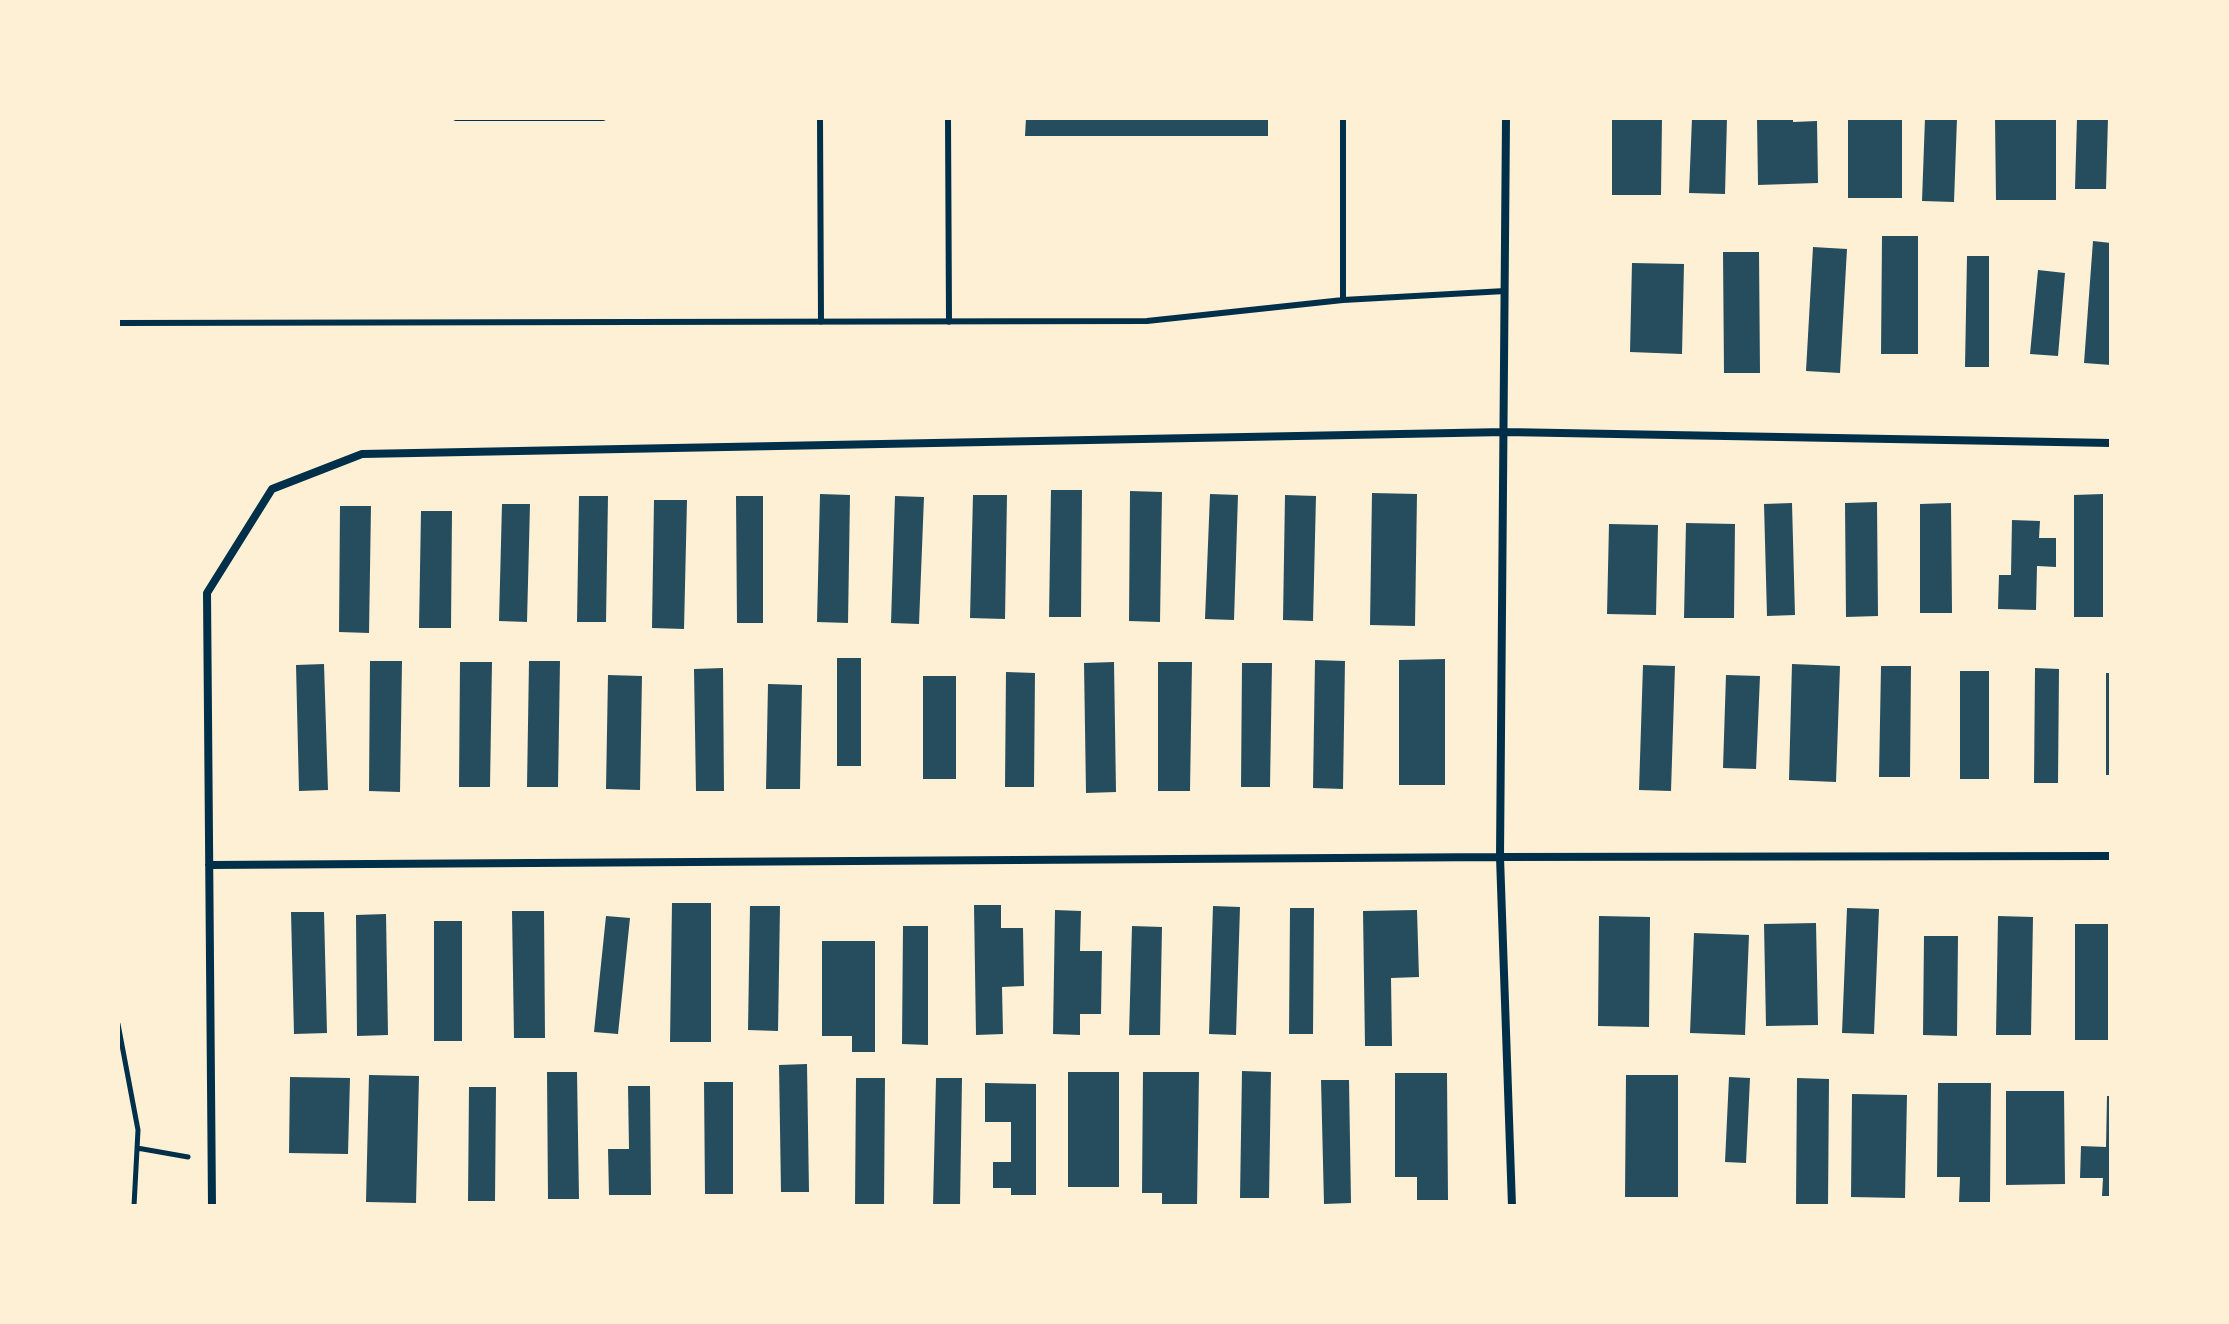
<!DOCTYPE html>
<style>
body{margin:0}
#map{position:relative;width:2229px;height:1324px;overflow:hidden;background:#fdf0d5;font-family:"PT Sans Narrow",sans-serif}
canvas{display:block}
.frame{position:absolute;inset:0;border:120px solid #fdf0d5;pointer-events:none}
</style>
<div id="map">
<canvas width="2229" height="1324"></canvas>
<div class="frame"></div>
</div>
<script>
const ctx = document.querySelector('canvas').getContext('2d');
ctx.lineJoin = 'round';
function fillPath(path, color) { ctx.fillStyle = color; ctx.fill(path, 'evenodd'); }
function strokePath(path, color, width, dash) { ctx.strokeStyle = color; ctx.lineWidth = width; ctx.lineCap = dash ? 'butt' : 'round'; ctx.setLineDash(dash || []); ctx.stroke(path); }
fillPath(new Path2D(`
 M1026,118H1268V136H1025Z
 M1612,118H1662L1661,195H1612Z
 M1692,118H1727L1725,194L1689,193Z
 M1757,118H1793V122L1817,121L1818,183L1758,185Z
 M1848,118H1902V198H1848Z
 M1925,118H1957L1954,202L1922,201Z
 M1995,118H2056V200H1996Z
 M2077,118H2108L2106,189H2075Z
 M1882,236H1918V354H1881Z
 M2093,241L2111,243V365L2084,363Z
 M1813,247L1847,249L1840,373L1806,371Z
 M1723,252H1759L1760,373H1724Z
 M1967,256H1989V367H1965Z
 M1632,263L1684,264L1682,354L1630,352Z
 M2038,270L2065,273L2058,356L2030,354Z
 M1051,490H1082L1081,617H1049Z
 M1130,491L1162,492L1160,622L1129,621Z
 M1372,493L1417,494L1415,626L1370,625Z
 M820,494L850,495L848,623L817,622Z
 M1210,494L1238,495L1234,620L1205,619Z
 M2103,494V617H2074V495Z
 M973,495H1007L1005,619L970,618Z
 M1285,495L1316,496L1313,621L1283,620Z
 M579,496H608L606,622H577Z
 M736,496H763V623H737Z
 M895,496L924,497L919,624L891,623Z
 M654,500H687L684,629L652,628Z
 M1877,502L1878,616L1846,617L1845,503Z
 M1792,503L1795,615L1767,616L1764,504Z
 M1951,503L1952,613H1920V504Z
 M502,504H530L527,622L499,621Z
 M340,506H371L369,633L339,632Z
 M421,511H452L451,628H419Z
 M2012,520L2040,521L2039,538H2056V567L2037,566L2036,610L1998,609L1999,575H2011Z
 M1686,523L1735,524L1734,618H1684Z
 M1609,524L1658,525L1656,615L1607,614Z
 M837,658H861V766H837Z
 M1445,659V785H1399V660Z
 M1315,660L1345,661L1343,789L1313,788Z
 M370,661H402L400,792L369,791Z
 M529,661H560L558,787H527Z
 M460,662H492L490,787H459Z
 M1114,662L1116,792L1086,793L1084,663Z
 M1158,662H1192L1190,791H1158Z
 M1242,663H1272L1270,787H1241Z
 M324,664L328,790L299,791L296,665Z
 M1792,664L1840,666L1836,782L1789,780Z
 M1643,665L1675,666L1671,791L1639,790Z
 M1881,666H1911L1910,777H1879Z
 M723,668L724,791H696L694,669Z
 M2035,668L2059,669L2058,783H2034Z
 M1960,671H1989V779H1960Z
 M1006,672L1035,673L1034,787H1005Z
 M2106,673H2111V775H2106Z
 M608,675L642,676L640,790L606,789Z
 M1726,675L1760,676L1756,769L1723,768Z
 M923,676H956V779H923Z
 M768,684L802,685L800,789H766Z
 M672,903H711V1042H670Z
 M974,905H1001V928H1023L1024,986L1002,987L1003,1034L976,1035Z
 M750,906H780L778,1031L748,1030Z
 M1213,906L1240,907L1236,1035L1209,1034Z
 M1290,908H1314L1313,1034H1289Z
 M1847,908L1879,909L1874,1034L1842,1033Z
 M1055,910L1081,911L1080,951H1102L1101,1014H1080V1035L1053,1034Z
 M1417,910L1419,977L1391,978L1392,1046H1365L1363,911Z
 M512,911H544L545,1038H514Z
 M291,912H324L327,1033L294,1034Z
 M386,914L388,1035L357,1036L356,915Z
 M606,916L630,918L618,1034L594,1032Z
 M1599,916L1650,917L1649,1027L1598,1026Z
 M1998,916L2033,917L2031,1035H1996Z
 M434,921H462V1041H434Z
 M1816,923L1818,1025L1766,1026L1764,924Z
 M2075,924H2108V1040H2075Z
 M903,926H928V1045L902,1044Z
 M1132,926L1162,927L1160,1035H1129Z
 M1694,933L1749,935L1745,1035L1690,1033Z
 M1924,936H1958L1957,1036L1923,1035Z
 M822,941H875V1052H852V1036H822Z
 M807,1064L809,1192H781L779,1065Z
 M1242,1071L1271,1072L1269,1198H1240Z
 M547,1072H577L579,1199H548Z
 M1068,1072H1119V1187H1068Z
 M1143,1072H1199L1197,1206H1162V1193H1142Z
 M1395,1073H1447L1448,1200H1417V1177H1395Z
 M369,1075L419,1076L416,1203L366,1202Z
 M1626,1075H1678V1197H1625Z
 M290,1077L350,1078L348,1154L289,1153Z
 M1729,1077L1750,1078L1746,1163L1725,1162Z
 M856,1078H885L884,1206H855Z
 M936,1078H962L960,1206H933Z
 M1797,1078L1829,1079L1828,1206H1796Z
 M1321,1080H1349L1351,1203L1324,1204Z
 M704,1082H733V1194H705Z
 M985,1083L1036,1084V1195H1011V1188H993V1162H1011V1122H985Z
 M1938,1083H1991L1990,1202H1959L1960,1177H1937Z
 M628,1086H650L651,1195H609L608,1149H629Z
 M469,1087H496L495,1201H468Z
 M2006,1091H2064L2065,1184L2006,1185Z
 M1852,1094L1907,1095L1905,1198L1851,1197Z
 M2107,1096H2111V1196H2102L2103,1178H2080L2081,1146L2106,1147Z`), '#264d5e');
strokePath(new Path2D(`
 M118,1024L138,1130L134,1206
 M137,1148L188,1157`), '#003049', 5);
strokePath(new Path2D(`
 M456,118H603
 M820,118L821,322
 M948,118L949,322
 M1343,118V300
 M118,323L1147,321L1343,300L1505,291`), '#003049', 6);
strokePath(new Path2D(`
 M1506,118L1500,857L1512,1206
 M209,865L1500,857L2111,856
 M212,1206L207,593L272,489L362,454L1505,432L2111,443`), '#003049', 8);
</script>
